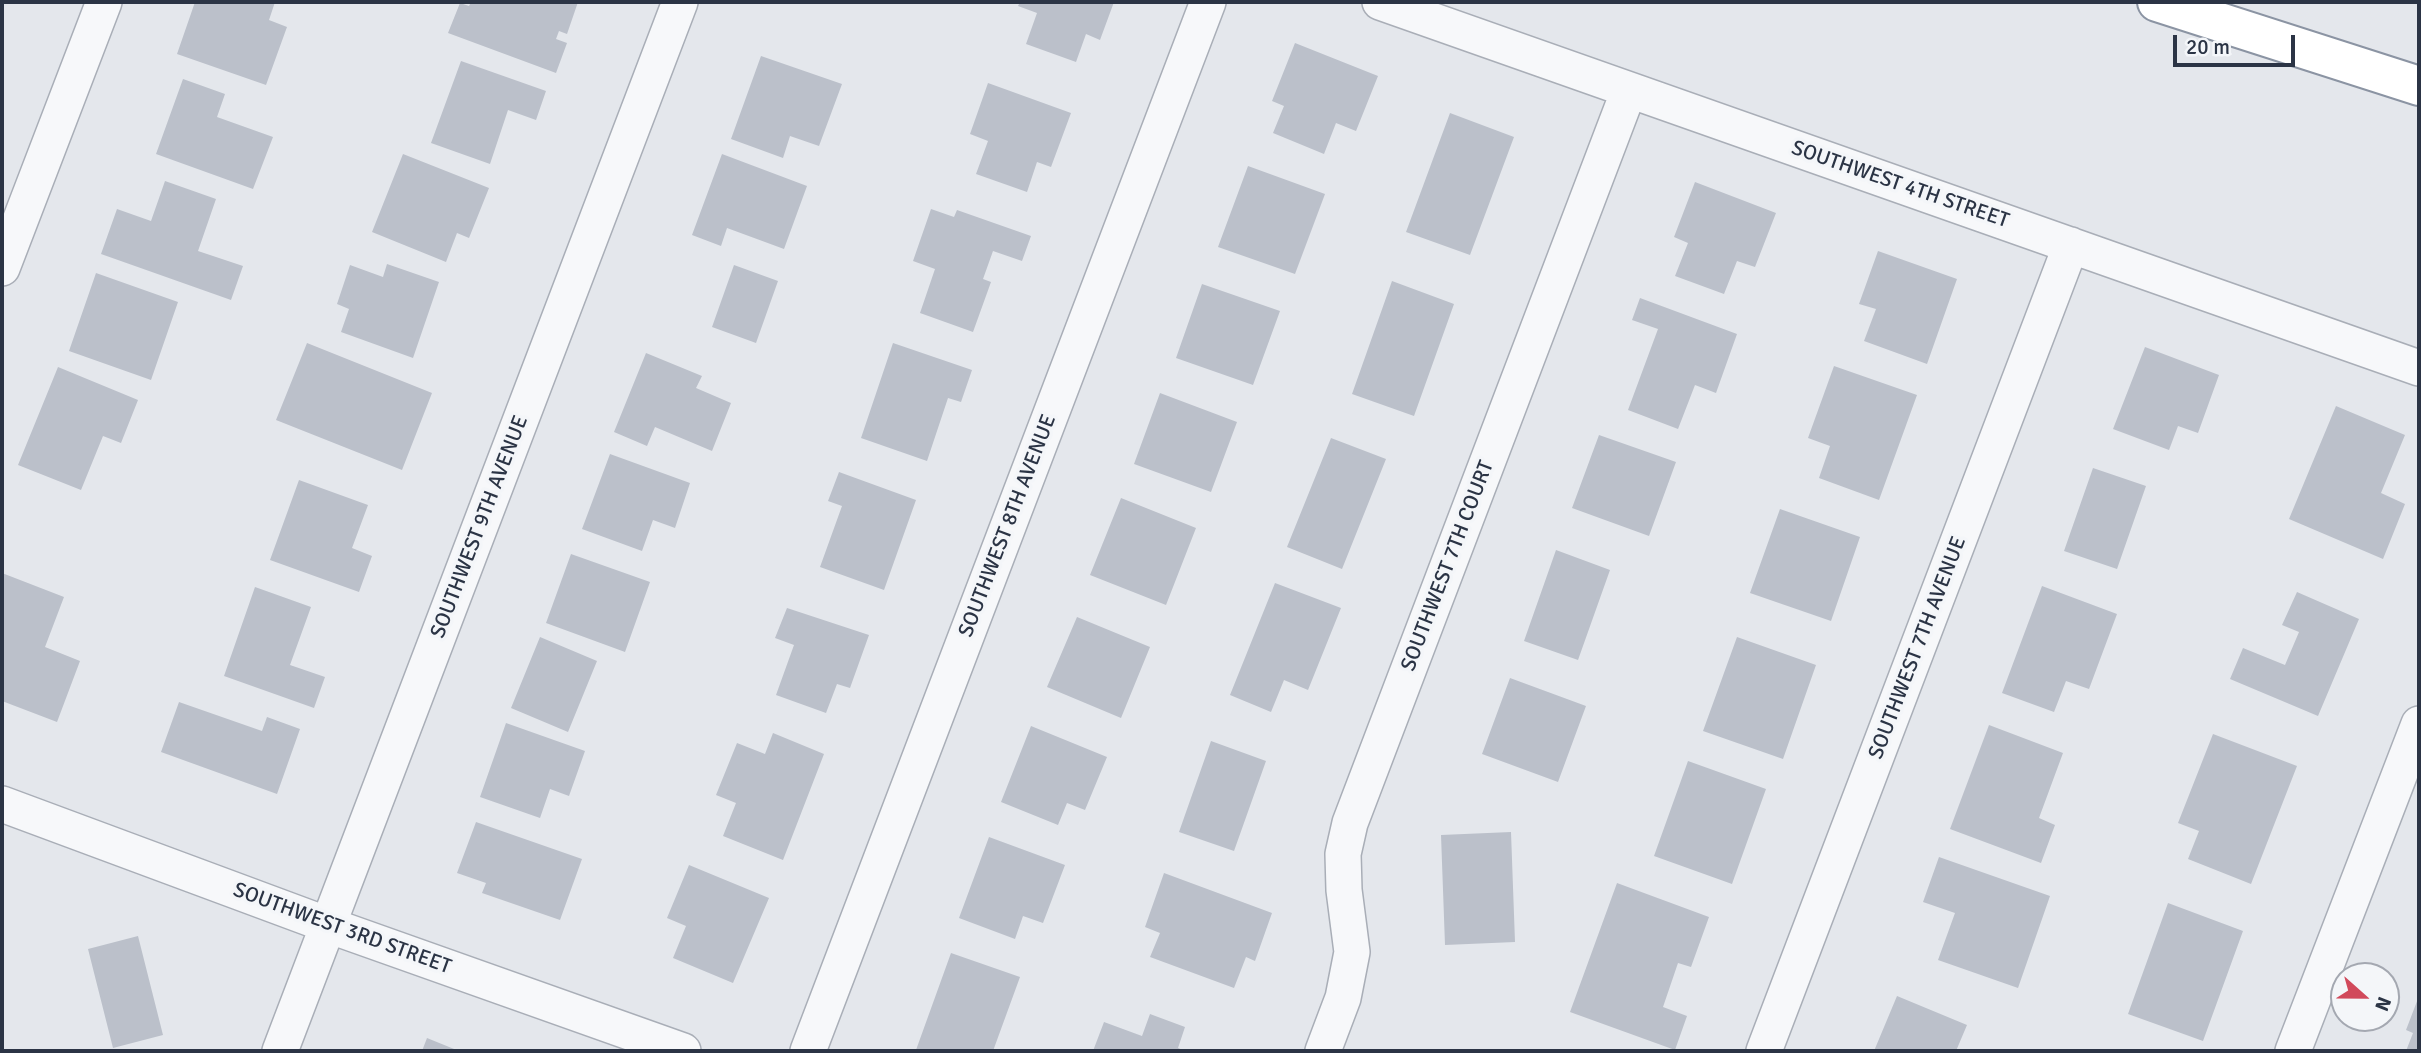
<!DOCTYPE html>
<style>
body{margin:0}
#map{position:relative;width:2421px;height:1053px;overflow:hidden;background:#e4e7ec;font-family:Signika,sans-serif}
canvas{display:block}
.frame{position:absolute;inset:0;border:4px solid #2b3445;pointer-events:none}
.north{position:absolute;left:2330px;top:962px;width:70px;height:70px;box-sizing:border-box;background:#f4f6f9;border:2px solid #a4a8b1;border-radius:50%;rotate:111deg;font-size:19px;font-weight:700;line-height:28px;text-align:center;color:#2b3445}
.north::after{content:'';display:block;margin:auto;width:24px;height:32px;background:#d1495b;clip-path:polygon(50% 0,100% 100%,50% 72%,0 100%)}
.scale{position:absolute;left:2173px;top:35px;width:122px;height:32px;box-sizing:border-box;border:4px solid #2b3445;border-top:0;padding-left:9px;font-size:21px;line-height:24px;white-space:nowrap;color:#2b3445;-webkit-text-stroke:5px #f4f6f9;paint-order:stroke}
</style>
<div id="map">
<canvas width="2421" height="1053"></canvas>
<div class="frame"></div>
<div class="north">N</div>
<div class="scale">20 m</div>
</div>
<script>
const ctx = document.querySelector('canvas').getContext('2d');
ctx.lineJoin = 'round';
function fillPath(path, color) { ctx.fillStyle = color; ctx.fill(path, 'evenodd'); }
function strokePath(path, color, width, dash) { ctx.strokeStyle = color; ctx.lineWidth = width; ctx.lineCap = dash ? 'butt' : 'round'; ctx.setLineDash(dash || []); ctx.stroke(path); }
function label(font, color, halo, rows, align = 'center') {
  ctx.font = font + ' Signika,sans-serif'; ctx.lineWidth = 7; ctx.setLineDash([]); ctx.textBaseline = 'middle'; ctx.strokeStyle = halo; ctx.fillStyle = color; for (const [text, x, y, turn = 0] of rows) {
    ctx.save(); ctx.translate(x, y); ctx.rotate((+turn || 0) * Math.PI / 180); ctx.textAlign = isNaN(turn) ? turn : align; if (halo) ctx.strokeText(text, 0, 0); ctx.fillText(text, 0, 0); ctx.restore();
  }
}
fillPath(new Path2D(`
 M195,2H275L269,20L287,27L266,85L177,54Z
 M471,2H578L567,34L559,31L556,39L567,43L556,73L448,33L460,3L469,6Z
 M1020,2H1114L1100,40L1086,34L1076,62L1026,44L1037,13L1018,6Z
 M1295,43L1378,76L1356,131L1336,123L1324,154L1273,133L1284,106L1272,101Z
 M761,56L842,84L819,146L790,136L783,158L731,139Z
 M461,61L546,91L536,120L508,110L490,164L431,143Z
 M183,79L225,94L217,117L273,137L253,189L156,154Z
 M988,83L1071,113L1051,167L1037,162L1027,192L976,174L988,141L970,134Z
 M1450,113L1514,137L1470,255L1406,232Z
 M403,154L489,188L469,238L457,233L446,262L372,232Z
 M722,154L807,186L784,249L727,228L721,246L692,235Z
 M1248,166L1325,194L1295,274L1218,247Z
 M165,181L216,199L198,251L243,266L231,300L101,254L117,209L151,221Z
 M1695,182L1776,213L1755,267L1737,261L1724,294L1675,276L1688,243L1674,237Z
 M931,209L954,217L957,210L1031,236L1022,261L993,251L983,279L991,282L973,332L920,313L935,269L913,261Z
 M1878,251L1957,279L1927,364L1864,341L1876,309L1859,304Z
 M387,264L439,282L413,358L341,332L349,309L337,304L350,265L383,277Z
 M734,265L778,281L756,343L712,327Z
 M96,273L178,302L151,380L69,351Z
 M1392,281L1454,304L1414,416L1352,394Z
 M1202,284L1280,311L1253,385L1176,358Z
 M1640,298L1737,334L1716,393L1695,385L1678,429L1628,410L1658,329L1632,320Z
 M307,343L432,393L402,470L276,420Z
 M893,343L972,370L961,402L948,398L927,461L861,438Z
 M2145,347L2219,375L2198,433L2178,426L2169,450L2113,429Z
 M646,353L702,376L696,388L731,403L712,451L655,427L647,446L614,432Z
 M1834,366L1917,395L1879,500L1819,478L1830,446L1808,438Z
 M58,367L138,400L121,443L103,436L81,490L18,465Z
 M1160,393L1237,422L1211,492L1134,464Z
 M2336,406L2405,435L2381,493L2405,504L2383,559L2289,519Z
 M1599,435L1676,462L1649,536L1572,508Z
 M1331,438L1386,459L1342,569L1287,547Z
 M610,454L690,483L675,528L653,520L642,551L582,529Z
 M2093,468L2146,486L2117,569L2064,551Z
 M839,472L916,500L884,590L820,567L842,506L828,501Z
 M299,480L368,505L352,548L372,556L359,592L270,560Z
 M1121,498L1196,528L1166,605L1090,575Z
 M1780,509L1860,537L1831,621L1750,593Z
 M1556,550L1610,570L1578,660L1524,641Z
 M571,554L650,582L625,652L546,623Z
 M2,573L64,597L45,647L80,661L57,722L2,701Z
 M1275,583L1341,608L1308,690L1284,680L1271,712L1230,695Z
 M2042,586L2117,614L2089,689L2066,681L2054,712L2002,693Z
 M255,587L311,607L290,665L325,677L314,708L224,676Z
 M2297,592L2359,619L2318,716L2230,679L2243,648L2285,665L2299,632L2282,625Z
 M787,608L869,635L850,688L837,684L826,713L776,695L794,645L775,638Z
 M1077,617L1150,647L1121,718L1047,687Z
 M540,637L597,661L568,732L511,708Z
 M1737,637L1816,665L1783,759L1703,731Z
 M1510,678L1586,706L1558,782L1482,754Z
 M179,702L262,731L267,717L300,729L277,794L161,752Z
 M506,723L585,751L569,796L550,789L540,818L480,797Z
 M1989,725L2063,753L2039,818L2055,825L2041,863L1950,829Z
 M1031,726L1107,757L1085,810L1067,803L1058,825L1001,802Z
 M773,733L824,754L783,860L723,836L736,803L716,795L737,743L765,754Z
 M2213,734L2297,766L2251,884L2188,859L2199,831L2178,823Z
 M1211,741L1266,761L1234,851L1179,832Z
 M1688,761L1766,789L1732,884L1654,856Z
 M476,822L582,859L560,920L482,893L486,883L457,873Z
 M1511,832L1515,942L1445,945L1441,835Z
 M989,837L1065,865L1043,923L1023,916L1015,939L959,918Z
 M1939,857L2050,896L2018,988L1938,960L1955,913L1923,902Z
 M689,865L769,898L733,983L673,958L686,926L667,918Z
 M1164,873L1272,913L1255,961L1246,957L1234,988L1150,957L1160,933L1145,927Z
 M1617,883L1709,917L1691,967L1678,963L1663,1007L1687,1016L1675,1050L1570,1012Z
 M2168,903L2243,931L2203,1041L2128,1014Z
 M138,936L163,1035L113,1048L88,949Z
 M951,953L1020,977L993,1051L916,1050Z
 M1897,996L1967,1025L1956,1051H1874Z
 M2419,996V1051H2406L2413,1033L2406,1030Z
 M1150,1014L1185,1027L1178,1048L1185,1051H1093L1104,1022L1142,1036Z
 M427,1038L459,1051H422Z`), '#bbc0ca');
const street = new Path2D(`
 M1380,2L2419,368
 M2,268L104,2
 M2,804L328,925L683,1051
 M280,1051L680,2
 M808,1051L1208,2
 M1323,1051L1343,998L1352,952L1344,890L1343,854L1350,823L1629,90
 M1764,1051L2071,245
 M2293,1051L2419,724`);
const highway = new Path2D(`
 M2157,2L2419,86`);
strokePath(street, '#a9aeb7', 38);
strokePath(highway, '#8b94a3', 42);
strokePath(street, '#f7f8fa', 35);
strokePath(highway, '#fff', 38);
label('21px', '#2b3445', '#f4f6f9', [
 ["SOUTHWEST 4TH STREET",1900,185,19],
 ["SOUTHWEST 8TH AVENUE",1008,526,-69],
 ["SOUTHWEST 9TH AVENUE",480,527,-69],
 ["SOUTHWEST 7TH COURT",1448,566,-69],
 ["SOUTHWEST 7TH AVENUE",1918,648,-69],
 ["SOUTHWEST 3RD STREET",342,929,20]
]);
</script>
